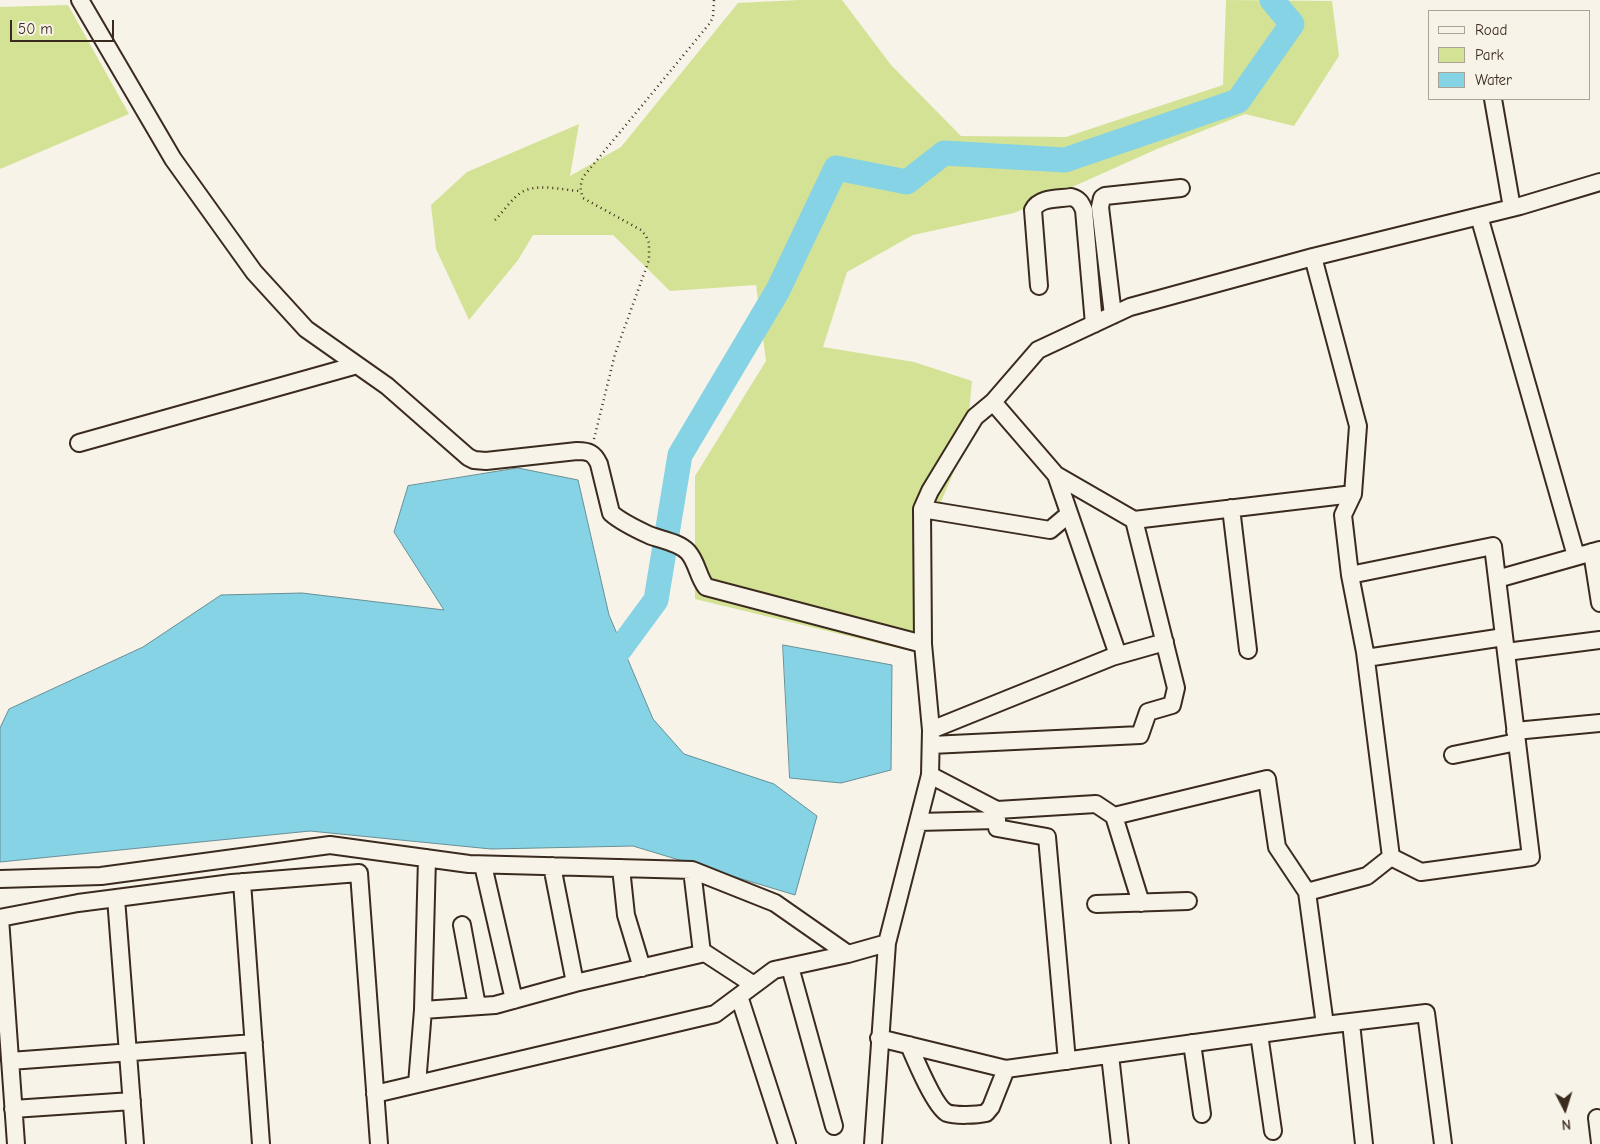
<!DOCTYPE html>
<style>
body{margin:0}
#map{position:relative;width:1600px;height:1144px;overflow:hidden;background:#f7f3e8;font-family:"Comic Neue",sans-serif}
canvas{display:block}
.legend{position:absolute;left:1428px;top:10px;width:162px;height:90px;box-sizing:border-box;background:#f7f3e8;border:1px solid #aca397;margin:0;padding:6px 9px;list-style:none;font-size:15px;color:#3b2a1e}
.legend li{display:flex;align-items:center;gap:10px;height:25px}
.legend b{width:25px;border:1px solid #aca397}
.north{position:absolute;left:1540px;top:1084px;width:50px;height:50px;-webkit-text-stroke:4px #f7f3e8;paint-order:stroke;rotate:175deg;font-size:14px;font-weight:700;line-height:20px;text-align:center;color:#3b2a1e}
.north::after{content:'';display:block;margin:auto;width:18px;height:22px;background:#3b2a1e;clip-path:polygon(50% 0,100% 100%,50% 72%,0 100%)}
.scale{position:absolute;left:10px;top:20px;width:104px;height:22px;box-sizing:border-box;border:2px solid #3b2a1e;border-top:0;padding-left:6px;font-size:15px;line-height:18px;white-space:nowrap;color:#3b2a1e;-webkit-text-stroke:4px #f7f3e8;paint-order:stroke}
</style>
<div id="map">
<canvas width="1600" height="1144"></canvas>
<ul class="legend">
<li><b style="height:6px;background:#f7f3e8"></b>Road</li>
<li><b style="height:14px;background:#d4e295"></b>Park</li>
<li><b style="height:14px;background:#86d3e5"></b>Water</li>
</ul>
<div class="north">N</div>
<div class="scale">50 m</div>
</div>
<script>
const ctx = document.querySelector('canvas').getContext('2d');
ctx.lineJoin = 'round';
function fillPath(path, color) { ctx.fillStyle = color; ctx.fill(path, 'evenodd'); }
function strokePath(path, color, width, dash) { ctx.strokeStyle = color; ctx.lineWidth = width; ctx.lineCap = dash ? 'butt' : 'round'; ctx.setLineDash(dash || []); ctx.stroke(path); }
fillPath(new Path2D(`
 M799,0H842L891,65L961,136L1066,137L1223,85L1226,0L1332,1L1339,56L1294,126L1245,114L1157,149L1014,213L913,235L847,272L823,347L914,362L972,381L966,443L932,523V652L906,650L695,599V476L766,361L756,285L670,291L613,235H533L518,260L469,320L436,249L431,205L467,172L579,124L570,176L621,147L738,3Z
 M68,5L129,114L0,169V7Z`), '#d4e295');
const water = new Path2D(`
 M518,468L578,480L609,615L653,719L684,754L774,784L817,816L795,895L633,846L491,849L310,831L0,862V728L9,709L143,647L221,595L302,593L444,610L394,532L408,486Z
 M783,645L892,665L891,770L841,783L790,778Z`);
fillPath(water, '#86d3e5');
strokePath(water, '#688f95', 1);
strokePath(new Path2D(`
 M597,663L609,664L656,600L680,455L778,290L836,168L907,182L944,153L1065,160L1238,101L1292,24L1272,0`), '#86d3e5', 25);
const minor = new Path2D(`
 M80,0L173,159L254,272L306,329L387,386L468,457L474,460L486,461L577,451C589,451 594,453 599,464L611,513C621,522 636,529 649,535C661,540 679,542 688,552C697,562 698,577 706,587L923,644
 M1493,99L1512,208
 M1479,216L1576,556
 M1313,257L1358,426L1353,494L1343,515L1350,575L1365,652L1391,857
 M1039,286L1033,210C1039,197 1059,199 1071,197C1079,199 1081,203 1084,210L1094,324
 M1113,315L1100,207L1102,198L1105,196L1181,188
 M993,402L1056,475L1134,520L1353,494
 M79,443L357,365
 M1056,475L1118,655
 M1231,508L1248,650
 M922,509L1050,530L1069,514
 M1592,552L1600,603
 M1350,575L1493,546L1531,857L1421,872L1391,857
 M1497,579L1600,550
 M1506,652L1600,640
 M1366,658L1504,637
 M931,730L1112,657L1165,642
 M1515,731L1600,723
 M931,745L1140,735L1148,712L1172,705L1176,688L1134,520
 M1453,755L1517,742
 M930,775L997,810L1096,804L1114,816L1267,779L1277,847L1307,892L1325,1025
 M997,810V828L1047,837L1067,1061
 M1114,816L1141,903
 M918,822L997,820
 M483,865L514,1000
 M552,866L575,983
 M621,868L626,915L642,968
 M692,870L702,953
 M0,879L101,876L330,845L469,864L692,870L775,903L848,954
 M242,882L261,1144
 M1307,892L1367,876L1391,857
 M116,898L135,1144
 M1096,904L1188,901
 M462,925L477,1006
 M790,967L834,1126
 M739,996L787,1144
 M423,1010L495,1005L575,983L705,953L754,985
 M1351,1023L1364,1144
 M1259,1034L1273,1131
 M879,1038L1006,1069L1325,1025L1426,1013L1443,1144
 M1192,1043L1202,1114
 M909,1045C915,1059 935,1107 947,1113C956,1116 977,1115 986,1113L991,1107L1006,1069
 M1110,1055L1120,1144
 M10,1061L254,1043
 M417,1084L423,1010L427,858
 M375,1094L715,1014L774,970L848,954L887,943
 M13,1109L132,1101
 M1597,1118L1600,1143
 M16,1144L0,918L78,903L232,883L359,873L379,1144
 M873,1144L887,943L930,775L931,730L923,644L922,509L930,491L975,417L993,402L1038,350L1130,307L1313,257L1520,206L1600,182`);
strokePath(minor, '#3b2a1e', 20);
strokePath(new Path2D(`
 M495,220C503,212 510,201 519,194C534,182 562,190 580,191
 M594,439L615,354L649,260V243L646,236L641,230L583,198C580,190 580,185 583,177L710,23L713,17L714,0`), '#3b2a1e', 2.5, [1, 4]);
strokePath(minor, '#f7f3e8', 16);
</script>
